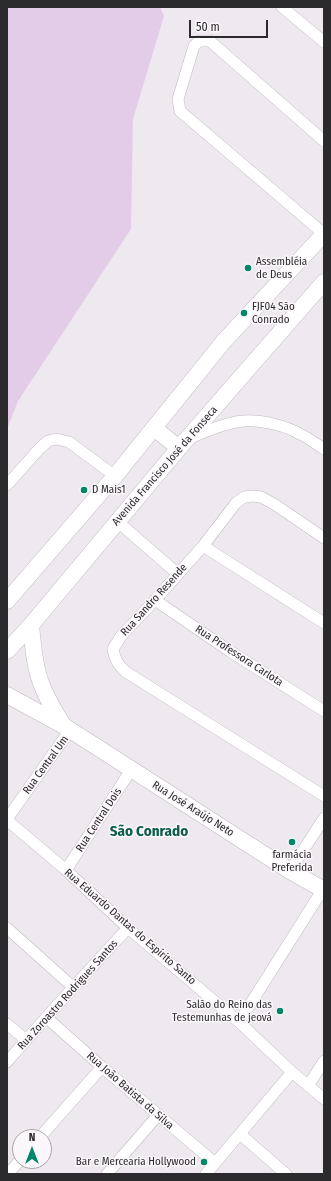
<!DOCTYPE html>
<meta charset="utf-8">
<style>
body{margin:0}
#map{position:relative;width:331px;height:1181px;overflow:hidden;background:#ede9ee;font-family:"Fira Sans Condensed",sans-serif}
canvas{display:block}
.frame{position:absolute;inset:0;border:8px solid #2b2a2c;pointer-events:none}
.north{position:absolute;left:12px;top:1129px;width:40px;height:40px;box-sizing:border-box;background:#fbf7fb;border:1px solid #a8a5a8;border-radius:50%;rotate:0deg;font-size:11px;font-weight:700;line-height:16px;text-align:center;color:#2b2a2c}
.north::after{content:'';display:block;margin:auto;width:14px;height:18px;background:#01866a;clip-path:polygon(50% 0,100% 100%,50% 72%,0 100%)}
.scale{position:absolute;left:189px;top:20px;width:79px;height:18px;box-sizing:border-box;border:2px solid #2b2a2c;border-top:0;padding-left:5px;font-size:12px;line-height:14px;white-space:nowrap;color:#2b2a2c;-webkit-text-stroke:3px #fbf7fb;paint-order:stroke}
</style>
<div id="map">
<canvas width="331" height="1181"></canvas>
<div class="frame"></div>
<div class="north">N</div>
<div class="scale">50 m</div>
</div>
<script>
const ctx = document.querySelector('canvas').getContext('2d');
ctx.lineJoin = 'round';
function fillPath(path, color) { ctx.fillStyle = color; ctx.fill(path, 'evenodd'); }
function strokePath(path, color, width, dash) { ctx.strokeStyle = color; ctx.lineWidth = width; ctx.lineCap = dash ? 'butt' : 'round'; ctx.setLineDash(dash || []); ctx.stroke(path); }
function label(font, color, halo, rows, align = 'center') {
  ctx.font = font + ' "Fira Sans Condensed",sans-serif'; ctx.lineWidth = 3; ctx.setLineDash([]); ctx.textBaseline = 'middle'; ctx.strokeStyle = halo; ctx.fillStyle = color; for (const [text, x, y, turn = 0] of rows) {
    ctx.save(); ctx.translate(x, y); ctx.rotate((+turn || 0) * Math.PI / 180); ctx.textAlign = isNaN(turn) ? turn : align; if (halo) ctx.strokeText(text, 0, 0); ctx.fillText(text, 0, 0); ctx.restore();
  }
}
fillPath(new Path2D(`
 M7,7H160L164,16L133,119L131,229L18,401L7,429Z`), '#e3cce8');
const street = new Path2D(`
 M282,7L324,42
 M324,234L180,111L178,99L194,46L199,41H210L324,141
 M190,438C207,431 225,423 243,421C260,419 286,426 300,434C309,438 316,444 324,449
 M7,485L40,448L48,441L56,439L69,442L115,476
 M117,521L178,574
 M324,538L274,504L261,497L253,496L244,497L236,503L203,546L155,600L121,636L113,649C115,660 118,665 126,672L324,796
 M203,546L324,623
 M155,600L228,650L324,711
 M7,819L70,730
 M7,820L66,870L128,928L239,1022L292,1072L324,1099
 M66,870L131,770
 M290,871L324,818
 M7,928L73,987
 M47,1018L102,1067L215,1163
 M239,1022L323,889
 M7,1024L26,1040
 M7,1062C47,1016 87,972 128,928
 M308,1086L324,1061
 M240,1134L286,1174
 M40,1137L102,1067
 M8,1174L20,1160
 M107,1174L158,1115
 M206,1174L292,1072`);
const secondary = new Path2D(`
 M154,428L179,448
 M7,601L115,476L224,341L324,234
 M31,625C33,644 34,665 41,683C46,698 55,711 63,725
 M7,651L31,625L179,448L324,282
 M7,695L64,726L290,871L324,890`);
strokePath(street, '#bebabe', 12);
strokePath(secondary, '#bebabe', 17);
strokePath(street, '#fff', 11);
strokePath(secondary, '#fff', 16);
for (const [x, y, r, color] of [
 [248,268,4,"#01866a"],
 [244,313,4,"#01866a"],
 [84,490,4,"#01866a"],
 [292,842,4,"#01866a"],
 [280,1011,4,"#01866a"],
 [204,1162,4,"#01866a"]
]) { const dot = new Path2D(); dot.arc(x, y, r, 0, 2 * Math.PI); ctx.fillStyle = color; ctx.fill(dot); strokePath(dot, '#fbf7fb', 1.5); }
label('11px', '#2b2a2c', '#fbf7fb', [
 ["Assembléia",256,262],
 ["de Deus",256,275],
 ["FJF04 São",252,307],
 ["Conrado",252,320],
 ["D Mais1",92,490],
 ["farmácia",292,855,"center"],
 ["Preferida",292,868,"center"],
 ["Salão do Reino das",272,1005,"right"],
 ["Testemunhas de jeová",272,1018,"right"],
 ["Bar e Mercearia Hollywood",196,1162,"right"]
], 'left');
label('11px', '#2b2a2c', '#fbf7fb', [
 ["Avenida Francisco José da Fonseca",165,466,-49],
 ["Rua Sandro Resende",154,600,-48],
 ["Rua Professora Carlota",239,656,33],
 ["Rua Central Um",46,765,-54],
 ["Rua José Araújo Neto",193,809,32],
 ["Rua Central Dois",99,820,-57],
 ["Rua Eduardo Dantas do Espírito Santo",130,927,41],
 ["Rua Zoroastro Rodrigues Santos",68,995,-48],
 ["Rua João Batista da Silva",130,1091,41]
]);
label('bold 15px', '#0b5d4a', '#fbf7fb', [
 ["São Conrado",149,832]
]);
</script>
